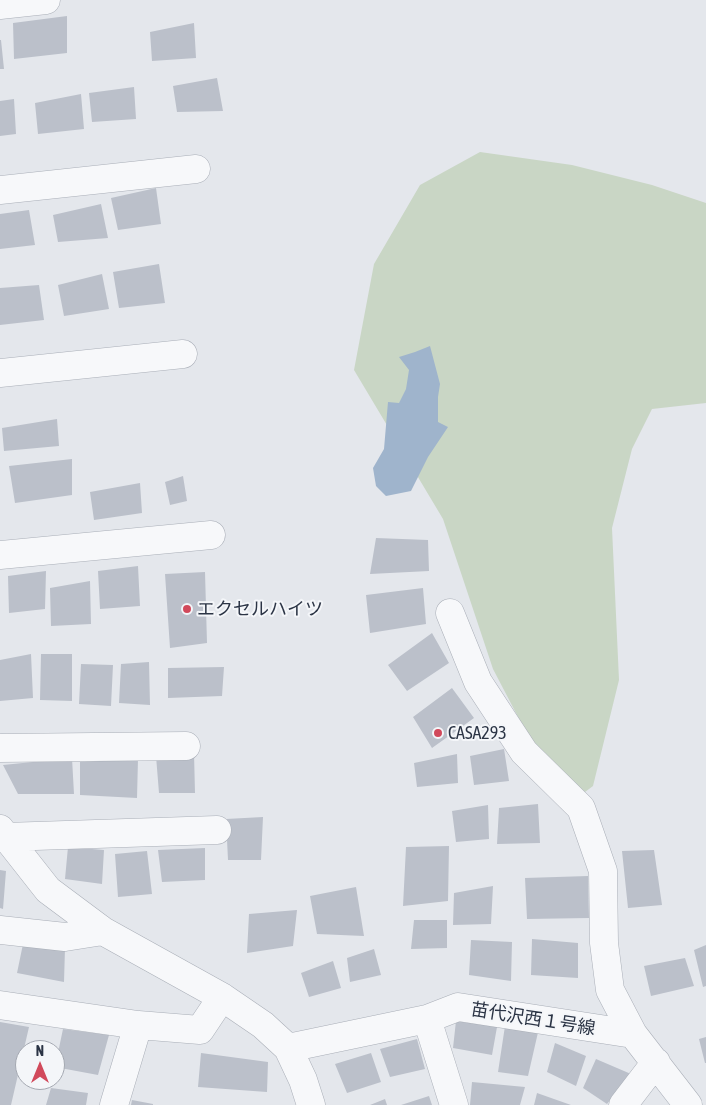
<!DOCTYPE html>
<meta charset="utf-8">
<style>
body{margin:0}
#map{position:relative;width:706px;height:1105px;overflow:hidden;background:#e4e7ec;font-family:"Asap Condensed",sans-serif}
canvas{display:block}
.north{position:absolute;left:15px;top:1040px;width:50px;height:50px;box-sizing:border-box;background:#f4f6f9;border:1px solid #a4a8b1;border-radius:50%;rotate:0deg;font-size:14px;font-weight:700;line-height:20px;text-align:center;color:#2b3445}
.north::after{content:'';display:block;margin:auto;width:18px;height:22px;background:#d1495b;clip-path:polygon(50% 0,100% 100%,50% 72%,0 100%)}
</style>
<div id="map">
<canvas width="706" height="1105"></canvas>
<div class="north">N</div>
</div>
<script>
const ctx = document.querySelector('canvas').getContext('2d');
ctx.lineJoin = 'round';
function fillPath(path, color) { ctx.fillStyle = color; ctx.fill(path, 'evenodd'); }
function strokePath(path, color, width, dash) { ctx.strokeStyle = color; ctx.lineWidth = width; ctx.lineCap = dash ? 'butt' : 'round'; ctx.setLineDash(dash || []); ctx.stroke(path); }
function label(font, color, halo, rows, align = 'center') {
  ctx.font = font + ' "Asap Condensed","Noto Sans JP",sans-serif'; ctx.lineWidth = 4; ctx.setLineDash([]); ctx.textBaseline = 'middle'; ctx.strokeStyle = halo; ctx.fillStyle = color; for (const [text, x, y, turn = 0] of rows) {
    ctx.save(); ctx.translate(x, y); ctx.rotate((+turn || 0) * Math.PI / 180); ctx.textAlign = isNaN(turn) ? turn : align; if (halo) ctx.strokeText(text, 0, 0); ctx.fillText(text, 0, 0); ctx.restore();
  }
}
fillPath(new Path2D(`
 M480,152L572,165L652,185L706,203V403L652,409L632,449L612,528L619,680L593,786L581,795L529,738L493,669L443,519L354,370L374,264L420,185Z`), '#c9d6c5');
fillPath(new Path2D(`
 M430,346L440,384L438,397V422L448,427L428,457L411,491L386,496L376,486L373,468L384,449L388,402L399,403L406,389L409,370L399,357L415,352Z`), '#9fb4cc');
fillPath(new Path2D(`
 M67,16V53L14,59L13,23Z
 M194,23L196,58L152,61L150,32Z
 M0,40H1L4,69H0Z
 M217,78L223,111L177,112L173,86Z
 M134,87L136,119L92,122L89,93Z
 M81,94L84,129L38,134L35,103Z
 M14,99L16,134L0,136V101Z
 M156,188L161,224L118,230L111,198Z
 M101,204L108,238L58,242L53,215Z
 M29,210L35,245L0,249V214Z
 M159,264L165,303L119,308L113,272Z
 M102,274L109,309L64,316L58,285Z
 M39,285L44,320L0,325V288Z
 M57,419L59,446L4,451L2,428Z
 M72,459V495L15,503L9,466Z
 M183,476L187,501L170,505L165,482Z
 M140,483L142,513L94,520L90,492Z
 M376,538L428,540L429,571L370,574Z
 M138,566L140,606L100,609L98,571Z
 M46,571L45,609L9,613L8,576Z
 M205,572L207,643L170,648L165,574Z
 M90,581L91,624L51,626L50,588Z
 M423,588L426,624L370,633L366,595Z
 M432,633L449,663L407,691L388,665Z
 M31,654L33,698L0,701V660Z
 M41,654H72V701L40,700Z
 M149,662L150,705L119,703L121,664Z
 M81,664L113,665L111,706L79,704Z
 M224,667L222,696L168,698V668Z
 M452,688L474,718L432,748L413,717Z
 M504,749L509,781L474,785L470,756Z
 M194,753L195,793H159L156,756Z
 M457,754L458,783L417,787L414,763Z
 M72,758L74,794H18L3,765Z
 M138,759L137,798L80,795V762Z
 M538,804L540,843L497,844L499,808Z
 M488,805L489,839L456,842L452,811Z
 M263,817L261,860H228L226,819Z
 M449,846L448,901L403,906L406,847Z
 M68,847L104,850L102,884L65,879Z
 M205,848V880L162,882L158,850Z
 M654,850L662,905L628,908L622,851Z
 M147,851L152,894L118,897L115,854Z
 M0,870L6,871L3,909L0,908Z
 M588,876L589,918L527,919L525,878Z
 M493,886L491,924L453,925L454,893Z
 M356,887L364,936L317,934L310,896Z
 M297,910L293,946L247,953L249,914Z
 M414,920H447V948L411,949Z
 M532,939L578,943V978L531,975Z
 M471,940L512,942L511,981L469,975Z
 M23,944L65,948L64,982L17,973Z
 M706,945V986L703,987L694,950Z
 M374,949L381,975L350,982L347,958Z
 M685,958L694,986L651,996L644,966Z
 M333,961L341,988L309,997L301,973Z
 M456,1021L497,1027L492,1055L453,1048Z
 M0,1022L29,1027L11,1105H0Z
 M505,1026L539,1028L528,1076L498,1072Z
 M63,1029L109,1035L98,1075L55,1067Z
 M706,1037V1063H705L699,1039Z
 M417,1039L425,1069L390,1077L380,1049Z
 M555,1043L586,1056L576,1086L547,1072Z
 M201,1053L268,1062L267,1092L198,1087Z
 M371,1053L381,1082L347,1093L335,1064Z
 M596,1059L631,1074L607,1104L583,1088Z
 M472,1082L525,1087L520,1105H470Z
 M51,1088L88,1093L86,1105H46Z
 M537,1093L571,1105H534Z
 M429,1096L432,1105H401Z
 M385,1099L387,1105H370Z
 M132,1100L153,1104V1105H131Z`), '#bbc0ca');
const minor = new Path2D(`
 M0,5L46,0
 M0,190L196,169
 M0,373L183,354
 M0,555L211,535
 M450,613L478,682L524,752L581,808L603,871L604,943L610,990L633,1034
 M0,748L186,746
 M0,829L48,890L103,931L222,997L263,1025L288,1048L303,1080L311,1105
 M5,837L217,830
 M0,930L65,937L103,931
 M0,1005L138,1025L200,1030L222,997
 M427,1019L454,1105
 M288,1048L427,1019L458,1007L633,1034L688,1105
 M114,1105L138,1025
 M623,1105L656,1062`);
strokePath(minor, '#a9aeb7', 29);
strokePath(minor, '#f7f8fa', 28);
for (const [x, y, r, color] of [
 [187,609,5,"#d1495b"],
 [438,733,5,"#d1495b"]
]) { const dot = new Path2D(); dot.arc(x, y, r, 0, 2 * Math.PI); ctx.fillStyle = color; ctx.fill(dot); strokePath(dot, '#f4f6f9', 2); }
label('18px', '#2b3445', '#f4f6f9', [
 ["エクセルハイツ",197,609],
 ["CASA293",448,733]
], 'left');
label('18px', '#2b3445', '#f4f6f9', [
 ["苗代沢西１号線",533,1019,9]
]);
</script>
